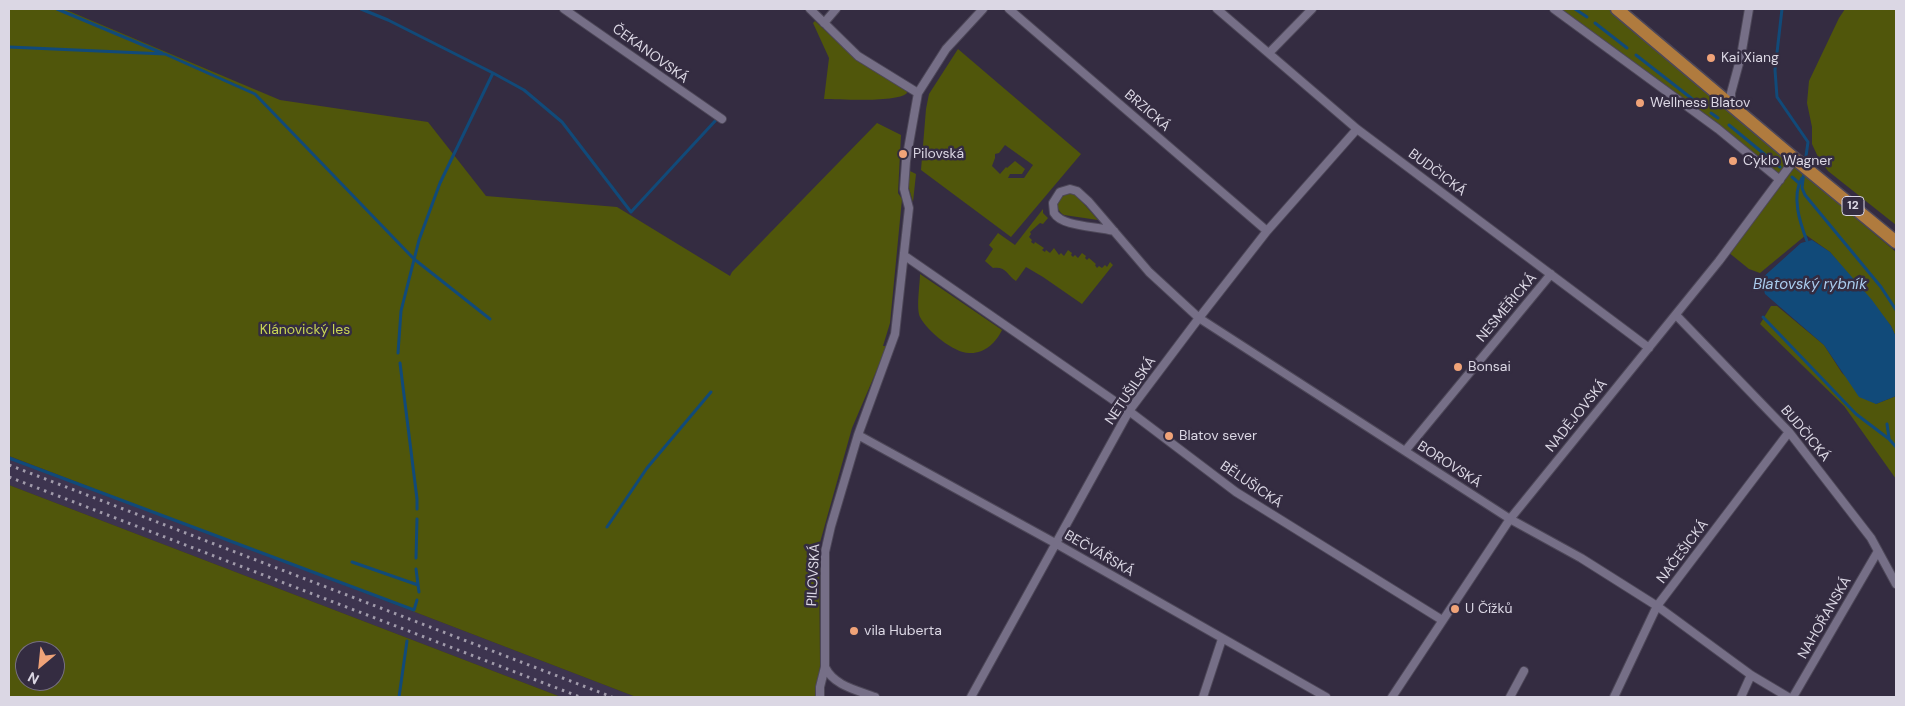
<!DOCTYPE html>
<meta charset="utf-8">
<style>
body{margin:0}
#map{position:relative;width:1905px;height:706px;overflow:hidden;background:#342c41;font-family:"DM Sans",sans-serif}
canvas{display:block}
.frame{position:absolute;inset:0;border:10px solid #dbd7e4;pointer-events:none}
.north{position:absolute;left:15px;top:641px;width:50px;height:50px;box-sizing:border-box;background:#342c41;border:1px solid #777082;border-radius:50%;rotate:208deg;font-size:14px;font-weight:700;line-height:20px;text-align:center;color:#dbd7e4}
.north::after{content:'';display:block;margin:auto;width:18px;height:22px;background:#f0a378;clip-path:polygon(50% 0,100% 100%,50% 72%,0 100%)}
</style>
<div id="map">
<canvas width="1905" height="706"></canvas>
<div class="frame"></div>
<div class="north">N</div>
</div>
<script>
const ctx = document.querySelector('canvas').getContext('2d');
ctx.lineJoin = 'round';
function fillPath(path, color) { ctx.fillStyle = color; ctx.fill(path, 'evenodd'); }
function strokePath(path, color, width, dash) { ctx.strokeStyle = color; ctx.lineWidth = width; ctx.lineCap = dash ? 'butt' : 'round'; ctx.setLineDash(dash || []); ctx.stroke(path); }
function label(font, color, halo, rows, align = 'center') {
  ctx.font = font + ' "DM Sans",sans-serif'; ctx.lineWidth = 5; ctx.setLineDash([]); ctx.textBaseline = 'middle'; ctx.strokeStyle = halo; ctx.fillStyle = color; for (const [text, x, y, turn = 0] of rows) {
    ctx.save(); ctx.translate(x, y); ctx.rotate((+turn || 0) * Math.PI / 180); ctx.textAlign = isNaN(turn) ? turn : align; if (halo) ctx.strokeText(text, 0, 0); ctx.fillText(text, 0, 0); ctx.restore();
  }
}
fillPath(new Path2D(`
 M9,456L636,697H561L9,485Z`), '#3d344f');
fillPath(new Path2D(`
 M9,9H64L280,100L428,122L486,196L617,207L730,276L732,272L877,123L901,135L898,193L902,199L890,323L883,346H887L852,428L819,546L820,666L817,697H636L9,456Z
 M1554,9H1615L1795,159L1780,180Z
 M1845,9H1896V225L1828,171L1818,157L1812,144V127L1807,103L1809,81L1839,18Z
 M815,21L854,57L906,89L907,93C897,103 840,99 824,99L829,58L813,23Z
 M958,49L1081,154L1011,237L921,170L926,109L929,94ZM1005,145L1033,165L1024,178H1008L1010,174H1022L1025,169L1015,161L1007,168L1006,167L1000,174L992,166L995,158V154L999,153Z
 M1795,167L1896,252V337L1891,326L1830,252L1806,235L1760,273L1749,269L1728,252Z
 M910,171L916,174L913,202L908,185Z
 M1068,192L1075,194L1098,220L1064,215C1053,208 1056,196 1068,192Z
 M1043,209V213L1048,218L1043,224L1040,223L1030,232L1031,234L1029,237L1032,240L1031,242L1034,244L1035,242L1044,248L1042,250L1045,252L1046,250L1050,253L1054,248L1059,255L1061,253L1064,256L1068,250L1072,253L1071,255L1073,257L1075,255L1078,258L1082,253L1086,256L1085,258L1087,260L1089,258L1096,264L1095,265L1097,268L1099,266L1102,268L1105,265L1107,267L1110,262L1113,265L1082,304L1043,277L1026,267L1016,281C1007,275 1006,266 993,268L985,261L993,249L989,245L998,233L1015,245Z
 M920,274L1002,330C996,343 984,354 969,353C954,353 927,331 920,317C916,308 920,284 920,274Z
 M1771,306H1777L1824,345L1842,373L1876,404L1896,396V479L1844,406L1760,324Z
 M9,485L561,697H9ZM25,651H55V681H25Z`), '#50560b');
fillPath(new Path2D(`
 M1812,240L1830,252L1872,300L1891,326L1896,337V396L1876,404L1859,397L1824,345L1765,294L1761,279L1801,243Z`), '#114a79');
strokePath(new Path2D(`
 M57,9L162,53
 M361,9L388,20L493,73L440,183L419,240L401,311L398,353
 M1575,9L1587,17
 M1782,9L1775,70L1777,97L1808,142L1805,163
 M1595,23L1627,48
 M9,47L165,54L255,94L414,259L490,319
 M1636,55L1700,105
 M493,73L524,90L562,122L631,212L716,120
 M1711,113L1718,118
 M1729,125L1780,167
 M1804,171L1802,188L1805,195L1881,287L1896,310
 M1792,177L1799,183
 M1802,178C1791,196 1800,223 1807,241
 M1763,317L1856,414L1889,439L1896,447
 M400,363L417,499V509
 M1887,424L1889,438
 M9,458L414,610L417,600
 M607,527L647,468L711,392
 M416,558L417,519
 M352,562L418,585
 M416,569L419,592
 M399,697L407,641`), '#114a79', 3);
const street = new Path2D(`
 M564,9L722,119
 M810,9L858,56L918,93
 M1009,9L1267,231
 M1217,9L1357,129L1649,348
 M1554,9L1718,129L1780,180
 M824,23L836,9
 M1269,53L1312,9
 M1731,106V93L1741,56L1749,9
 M1114,231C1097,226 1062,227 1054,213L1053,203L1060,192L1070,189L1077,191L1089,202L1149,272L1199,318L1510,519L1581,558L1657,606L1751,675L1788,697
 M905,256L1129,411L1236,492L1442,620
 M1676,315L1789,432L1871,538L1896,584
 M858,435L1055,543L1326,697
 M1405,451L1551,274
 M825,667C834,686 857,690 875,697
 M820,697V687L825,667V552L831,526L858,435L895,334L909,208L904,189L906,161L918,93L946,49L983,9
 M971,697L1129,411L1199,318L1267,231L1357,129
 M1203,697L1222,639
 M1392,697L1510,519L1719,261L1795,159
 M1510,697L1524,671
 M1614,697L1657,606L1789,432
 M1741,697L1751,675
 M1793,697L1878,551`);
const primary = new Path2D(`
 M1617,9L1795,159L1896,242`);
strokePath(street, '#4d4758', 10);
strokePath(primary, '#4d4758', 15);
strokePath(street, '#766f87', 8);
strokePath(primary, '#b07b3e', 12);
strokePath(new Path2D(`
 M9,465L612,697
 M9,477L580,697`), '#a19bab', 3, [2.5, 5]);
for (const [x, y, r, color] of [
 [1711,58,5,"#f0a378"],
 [1640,103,5,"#f0a378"],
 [903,154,5,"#f0a378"],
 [1733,161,5,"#f0a378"],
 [1458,367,5,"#f0a378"],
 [1169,436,5,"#f0a378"],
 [1455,609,5,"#f0a378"],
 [854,631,5,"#f0a378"]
]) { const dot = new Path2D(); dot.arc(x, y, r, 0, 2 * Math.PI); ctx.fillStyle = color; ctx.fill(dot); strokePath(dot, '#342c41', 2); }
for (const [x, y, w] of [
 [1853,206,22]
]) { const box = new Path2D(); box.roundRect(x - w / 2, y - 9.5, w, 19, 4); ctx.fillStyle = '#342c41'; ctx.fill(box); strokePath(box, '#dbd7e4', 1); }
label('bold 12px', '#dbd7e4', null, [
 ["12",1853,206]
]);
label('14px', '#dbd7e4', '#342c41', [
 ["ČEKANOVSKÁ",650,54,36],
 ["BRZICKÁ",1147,111,41],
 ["BUDČICKÁ",1437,173,37],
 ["NESMĚŘICKÁ",1507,308,-50],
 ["NETUŠILSKÁ",1131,391,-56],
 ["NADĚJOVSKÁ",1577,416,-51],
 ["BUDČICKÁ",1805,434,50],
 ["BOROVSKÁ",1449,465,33],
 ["BĚLUŠICKÁ",1251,485,34],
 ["NAČEŠICKÁ",1683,552,-53],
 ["BEČVÁŘSKÁ",1099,554,30],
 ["PILOVSKÁ",814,575,-87],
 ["NAHOŘANSKÁ",1825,618,-60]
]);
label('14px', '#dbd7e4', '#342c41', [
 ["Kai Xiang",1721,58],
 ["Wellness Blatov",1650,103],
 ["Pilovská",913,154],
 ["Cyklo Wagner",1743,161],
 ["Bonsai",1468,367],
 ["Blatov sever",1179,436],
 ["U Čížků",1465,609],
 ["vila Huberta",864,631]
], 'left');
label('14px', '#c8d555', '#342c41', [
 ["Klánovický les",305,330]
]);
label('italic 15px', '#ace', '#342c41', [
 ["Blatovský rybník",1810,285]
]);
</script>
